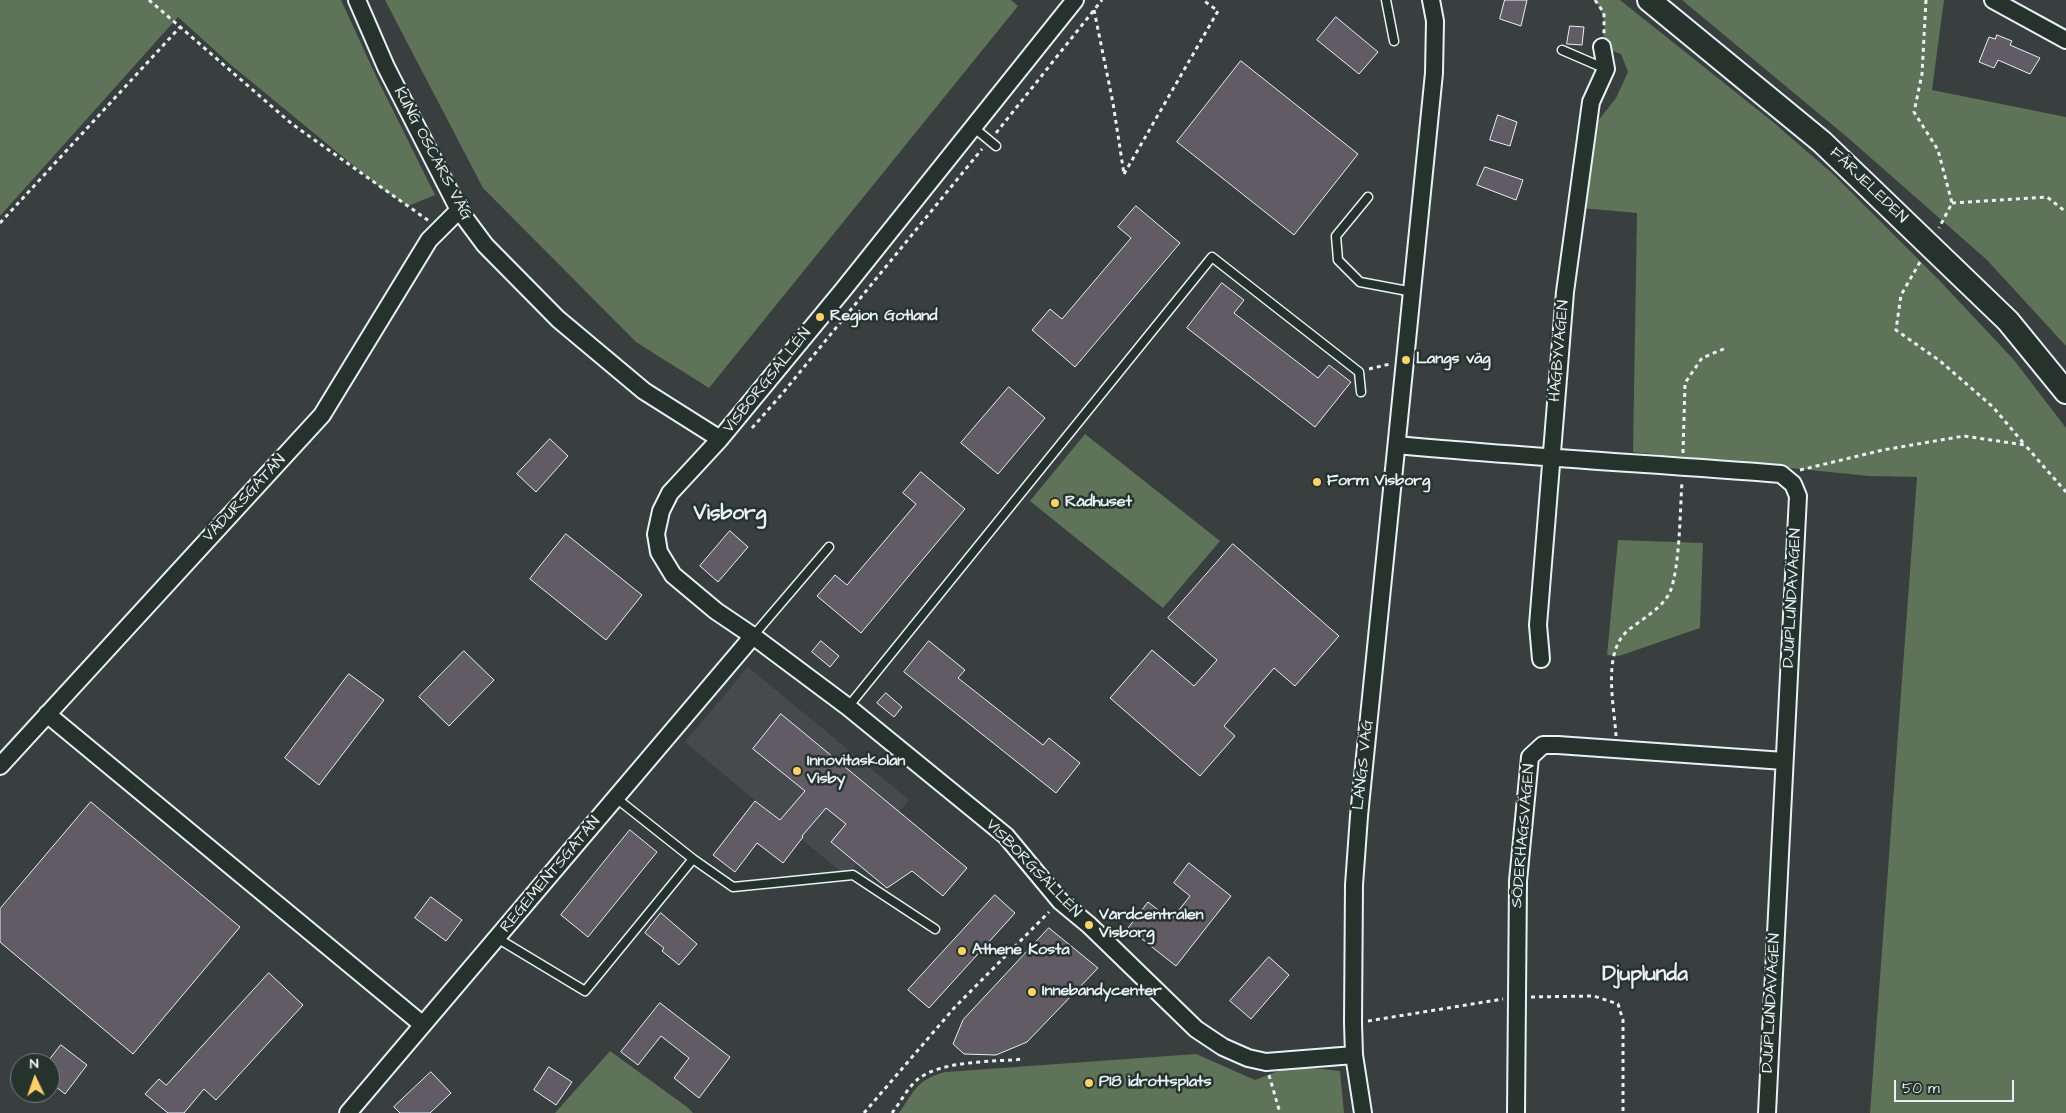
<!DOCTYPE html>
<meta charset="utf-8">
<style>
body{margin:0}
#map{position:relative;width:2066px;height:1113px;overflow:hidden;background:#383f3e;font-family:"Architects Daughter",sans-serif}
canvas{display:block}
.north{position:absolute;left:10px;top:1053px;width:50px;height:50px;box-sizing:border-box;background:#26332d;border:1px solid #747f7e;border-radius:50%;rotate:357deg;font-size:14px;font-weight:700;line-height:20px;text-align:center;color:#e8f1f8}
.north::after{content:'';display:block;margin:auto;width:18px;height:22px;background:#ffd166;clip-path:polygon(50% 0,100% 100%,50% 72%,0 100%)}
.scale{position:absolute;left:1894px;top:1080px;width:120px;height:22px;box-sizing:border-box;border:2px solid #e8f1f8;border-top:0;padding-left:6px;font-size:15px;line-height:18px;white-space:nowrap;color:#e8f1f8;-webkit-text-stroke:4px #26332d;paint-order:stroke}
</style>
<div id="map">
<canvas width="2066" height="1113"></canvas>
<div class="north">N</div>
<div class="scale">50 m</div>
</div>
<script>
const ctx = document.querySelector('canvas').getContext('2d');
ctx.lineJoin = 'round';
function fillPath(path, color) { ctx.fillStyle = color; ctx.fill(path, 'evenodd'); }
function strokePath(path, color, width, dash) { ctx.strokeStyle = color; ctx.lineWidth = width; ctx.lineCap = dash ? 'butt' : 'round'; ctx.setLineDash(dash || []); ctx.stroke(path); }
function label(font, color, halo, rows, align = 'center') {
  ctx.font = font + ' "Architects Daughter",sans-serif'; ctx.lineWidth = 5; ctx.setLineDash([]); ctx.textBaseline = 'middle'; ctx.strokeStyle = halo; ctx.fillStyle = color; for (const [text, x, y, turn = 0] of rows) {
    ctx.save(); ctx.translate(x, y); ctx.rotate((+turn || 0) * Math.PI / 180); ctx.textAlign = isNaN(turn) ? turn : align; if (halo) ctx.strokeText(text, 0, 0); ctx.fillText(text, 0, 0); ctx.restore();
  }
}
fillPath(new Path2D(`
 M748,667L909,800L846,876L685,742Z`), '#474a4c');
fillPath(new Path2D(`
 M0,0H341L376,76L435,195L408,206L382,189L231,65L178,17L0,216Z
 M385,0H1011L1018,6L709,388L636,342L483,188Z
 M1595,0H1620L1773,122L1833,174L1939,280L2014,360L2066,428V1113H1870L1917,477L1869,476L1633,452L1637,213L1581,208L1594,126L1616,98L1628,72L1621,54L1602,47C1606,27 1606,17 1595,0Z
 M1682,0H1944L1932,90L2066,117V346L1987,260L1847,137Z
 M1085,434L1220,541L1163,608L1030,501Z
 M1618,540L1703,543L1700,628L1619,656L1607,655Z
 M610,1051L687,1107L693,1113H555Z
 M1196,1054L1255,1080L1292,1066L1340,1071L1344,1113H899C915,1090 917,1079 946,1072Z`), '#5e7357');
const building = new Path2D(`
 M1505,0H1527L1521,26L1500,19Z
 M1336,17L1378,52L1359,74L1317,40Z
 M1570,26L1584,27L1582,45L1567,44Z
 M1997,35L2012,41L2010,45L2040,58L2030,74L1998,60L1994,68L1979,62L1989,37L1995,39Z
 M1241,61L1358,154L1294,235L1177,142Z
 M1498,115L1517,122L1510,146L1490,140Z
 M1485,167L1523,180L1516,200L1477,185Z
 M1136,206L1180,243L1075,367L1032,330L1050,309L1062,319L1131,238L1118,227Z
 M1222,283L1244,300L1234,313L1318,378L1329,365L1351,382L1315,427L1187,328Z
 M1009,387L1045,418L998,474L961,443Z
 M550,439L568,456L536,492L517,474Z
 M921,472L965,509L861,633L817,596L835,575L847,585L916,504L903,493Z
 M730,531L748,547L718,582L700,566Z
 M566,534L642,595L606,640L530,579Z
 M1233,544L1339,636L1295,686L1274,668L1224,726L1235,736L1200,776L1110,698L1152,650L1194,686L1217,660L1168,618Z
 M821,641L839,656L830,667L812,652Z
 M929,641L965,670L958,678L1043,745L1049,738L1080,763L1056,793L904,672Z
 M464,651L494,680L449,726L419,697Z
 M349,674L384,700L319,785L285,758Z
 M886,693L902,707L894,717L877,703Z
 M781,714L967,868L943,896L912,871L887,888L831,842L846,824L826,808L802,836L803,837L783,863L757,843L735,872L713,855L755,801L780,820L805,791L753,749Z
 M91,802L240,927L133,1054L0,942V909Z
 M630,830L657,852L588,937L561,915Z
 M1189,863L1231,896L1176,966L1128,928L1148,902L1171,920L1190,896L1174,883Z
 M995,895L1015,913L929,1008L908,990Z
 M431,897L462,920L446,941L415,918Z
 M661,913L697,944L679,965L662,951L664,948L645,933Z
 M1049,928L1098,968L1027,1042L996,1055L964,1054L953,1044L963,1020Z
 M1269,957L1289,975L1251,1019L1230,1001Z
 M269,973L303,1005L216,1100L204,1089L184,1113H168L145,1094L159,1079L166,1085Z
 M660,1003L730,1057L699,1098L674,1078L689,1058L661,1036L638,1065L621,1052Z
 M61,1045L87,1065L65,1094L50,1082V1059Z
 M549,1067L572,1082L556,1105L534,1090Z
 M431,1072L451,1093L430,1113H400L394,1107Z`);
fillPath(building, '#615b64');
strokePath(building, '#e8f1f8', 1);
const lane = new Path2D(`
 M1386,0L1394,41
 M1562,50L1606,69
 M973,127L996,146
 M1368,197L1336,236L1338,260L1360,282L1413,292
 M753,636L829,547
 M848,707L1212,257L1359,372L1361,392
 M693,859L733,887L853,875L935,929
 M497,938L585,991L693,859L616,798`);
const street = new Path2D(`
 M357,0L386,67L459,210L485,245L558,319L644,391L720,439
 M1075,0L843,290L720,439L670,493L661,511L656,534L659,552L673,575L716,611L753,636L848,707L1006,836L1060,901L1089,925L1196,1029L1223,1047L1248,1058L1266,1062L1354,1055
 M1993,0L2066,40
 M1397,445C1525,457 1653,464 1781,474L1793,484L1798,496L1767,1113
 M1541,659L1538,625L1565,292L1591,102L1606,69L1602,47
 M47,714L423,1025
 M0,766L322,415L429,240L459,210
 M348,1113L753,636
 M1363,1113L1354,1055L1353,1023L1354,885L1359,816L1434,73L1435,21L1431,0
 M1516,1113L1518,881L1530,757L1543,745H1558L1784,761`);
const secondary = new Path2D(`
 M1649,0L1822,142L2008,321L2066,392`);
strokePath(lane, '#e8f1f8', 11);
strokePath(street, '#e8f1f8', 20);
strokePath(secondary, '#e8f1f8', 26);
strokePath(new Path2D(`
 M149,0L292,124L429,221
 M1595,0L1604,13V34
 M1926,0L1922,74L1914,112L1938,150L1952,203L1939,228
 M1094,10L1113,103L1124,174
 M996,133L1102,0
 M1124,174L1218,11L1203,0
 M1952,203L2047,197L2066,212
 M0,223L180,27
 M1920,262L1901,295L1896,330L1940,361L1993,407L2025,445
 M1369,369L1390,364
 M752,428L782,394L982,149
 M1683,453L1685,383L1702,358L1726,348
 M1800,470L1883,450L1964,436L2025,445L2066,492
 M1616,736C1614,703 1601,649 1631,628C1644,618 1663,607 1670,592C1680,567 1680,510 1682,482
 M1531,997L1594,996L1618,1004L1623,1020V1113
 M1368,1021L1503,999
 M1269,1075L1280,1113
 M864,1113L955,1007L1049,912
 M892,1113C900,1103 908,1087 918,1079C943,1060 994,1062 1024,1059`), '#e8f1f8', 3, [4, 4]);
strokePath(lane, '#26332d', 8);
strokePath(street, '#26332d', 16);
strokePath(secondary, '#26332d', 22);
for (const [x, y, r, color] of [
 [820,317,5,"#ffd166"],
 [1406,360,5,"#ffd166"],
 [1317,482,5,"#ffd166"],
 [1055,503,5,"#ffd166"],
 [797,771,5,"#ffd166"],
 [1089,925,5,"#ffd166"],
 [962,951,5,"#ffd166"],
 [1032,992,5,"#ffd166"],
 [1089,1083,5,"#ffd166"]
]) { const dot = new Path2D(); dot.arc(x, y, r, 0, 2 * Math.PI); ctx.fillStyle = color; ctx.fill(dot); strokePath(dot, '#26332d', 2); }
label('16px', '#e8f1f8', '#26332d', [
 ["KUNG OSCARS VÄG",432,154,62],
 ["FÄRJELEDEN",1868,186,44],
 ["HAGBYVÄGEN",1560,351,-85],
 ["VISBORGSALLÉN",768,381,-51],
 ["VÄDURSGATAN",245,499,-47],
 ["DJUPLUNDAVÄGEN",1793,598,-87],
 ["LANGS VÄG",1364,765,-84],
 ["SÖDERHAGSVÄGEN",1524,836,-85],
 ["VISBORGSALLÉN",1033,869,46],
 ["REGEMENTSGATAN",551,875,-50],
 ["DJUPLUNDAVÄGEN",1772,1003,-87]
]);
label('bold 16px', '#e8f1f8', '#26332d', [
 ["Region Gotland",830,317],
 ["Langs väg",1416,360],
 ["Form Visborg",1327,482],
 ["Rådhuset",1065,503],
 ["Innovitaskolan",807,762],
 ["Visby",807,780],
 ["Vårdcentralen",1099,916],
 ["Visborg",1099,934],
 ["Athene Kosta",972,951],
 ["Innebandycenter",1042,992],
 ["P18 idrottsplats",1099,1083]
], 'left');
label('bold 21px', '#e8f1f8', '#26332d', [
 ["Visborg",730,515],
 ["Djuplunda",1645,976]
]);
</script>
